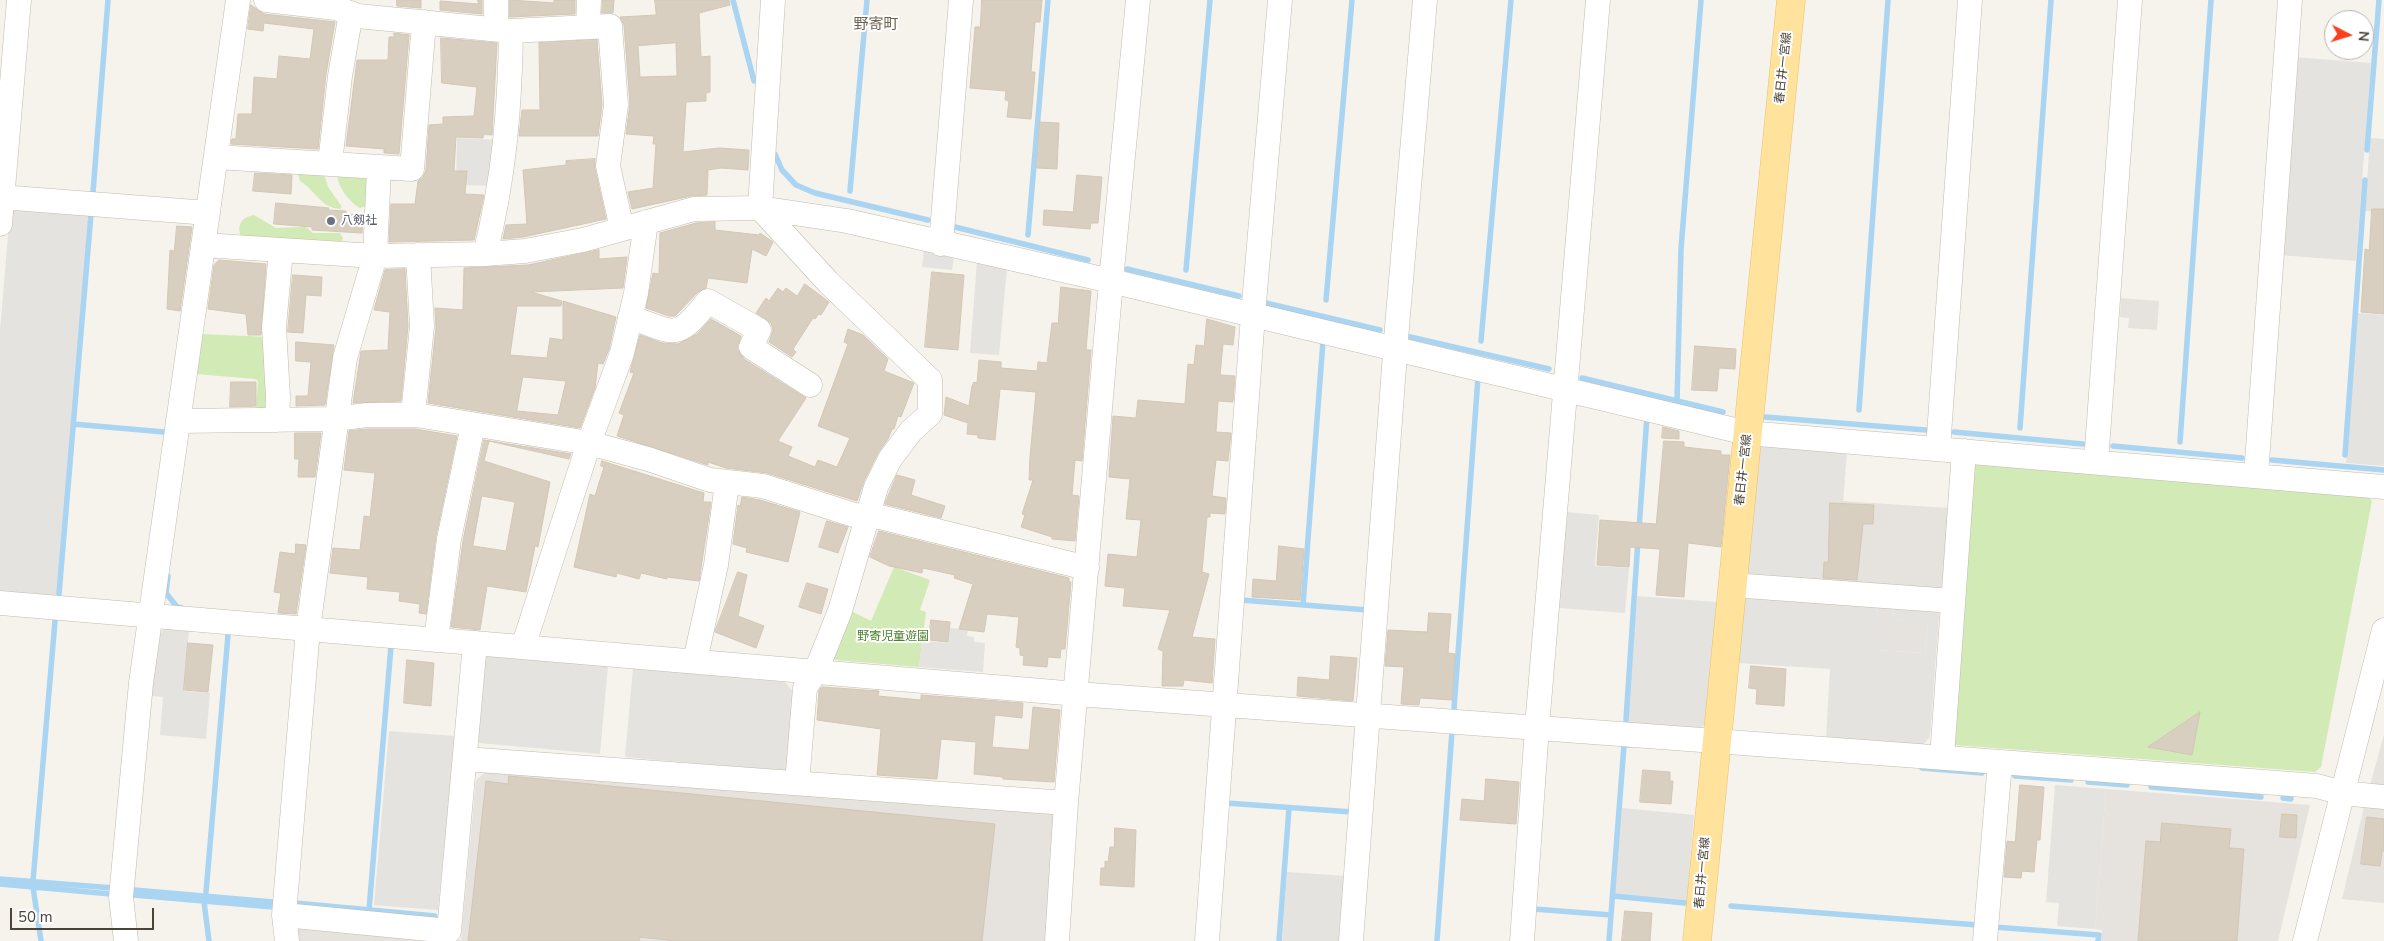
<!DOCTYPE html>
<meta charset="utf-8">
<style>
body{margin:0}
#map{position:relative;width:2384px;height:941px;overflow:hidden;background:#f6f3ec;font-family:"Nunito Sans",sans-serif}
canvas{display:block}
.north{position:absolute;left:2324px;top:10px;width:50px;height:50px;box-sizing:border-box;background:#fff;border:1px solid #b7b4b0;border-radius:50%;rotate:95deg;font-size:14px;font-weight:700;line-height:20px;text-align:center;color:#4b4439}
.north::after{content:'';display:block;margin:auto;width:18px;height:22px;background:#fc3f1d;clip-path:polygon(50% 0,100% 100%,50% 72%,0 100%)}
.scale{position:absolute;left:10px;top:908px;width:144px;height:22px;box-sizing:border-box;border:2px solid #4b4439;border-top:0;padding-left:6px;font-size:15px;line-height:18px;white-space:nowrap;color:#4b4439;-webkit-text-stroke:4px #fff;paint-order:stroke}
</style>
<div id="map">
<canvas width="2384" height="941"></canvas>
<div class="north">N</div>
<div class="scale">50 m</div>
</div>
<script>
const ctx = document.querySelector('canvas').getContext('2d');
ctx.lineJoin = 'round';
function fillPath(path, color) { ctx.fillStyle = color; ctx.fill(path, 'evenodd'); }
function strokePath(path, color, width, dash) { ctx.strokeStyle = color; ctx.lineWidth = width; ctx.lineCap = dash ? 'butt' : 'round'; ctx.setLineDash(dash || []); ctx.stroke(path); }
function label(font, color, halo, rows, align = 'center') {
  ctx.font = font + ' "Nunito Sans","Noto Sans JP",sans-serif'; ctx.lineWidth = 4; ctx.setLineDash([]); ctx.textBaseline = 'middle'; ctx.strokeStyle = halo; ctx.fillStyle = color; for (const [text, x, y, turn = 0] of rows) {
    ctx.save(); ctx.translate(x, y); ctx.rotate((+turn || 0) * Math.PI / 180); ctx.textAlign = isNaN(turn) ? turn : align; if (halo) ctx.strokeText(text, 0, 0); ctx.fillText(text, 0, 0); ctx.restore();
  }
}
fillPath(new Path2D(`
 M2121,298L2159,301L2157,330L2128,328L2129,318L2120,317Z
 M1843,501L1948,508L1943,586L1936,591L1837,583Z
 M1878,604L1894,605L1893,620L1928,622L1925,653L1875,650Z
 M2384,734V790L2369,789Z
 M489,769L1052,812L1058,821L1049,941H297L295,924L461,940L476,780Z
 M2106,789L2310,805L2278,941H2101L2102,930L2095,929Z
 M2364,807L2384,809V903L2342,899Z`), '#e6e2dd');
fillPath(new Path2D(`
 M297,171L324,174L328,187L342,207L340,209C321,208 315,190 300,181Z
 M337,174L370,177L369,205L360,208C350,203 337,186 337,174Z
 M254,215L276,228L306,227L313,233H340L343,238L340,244L241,236C236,224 243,217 254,215Z
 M202,334L269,337L272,406L256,410L258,381L255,379L196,374Z
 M1974,462L2367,496L2372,501L2321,767L2315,772L1954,745Z
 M894,567L930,580L920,610L926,612L919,667L835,660L830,653L849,610L871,621Z`), '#d2eab5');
fillPath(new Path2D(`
 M2293,57L2371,63L2356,261L2279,255Z
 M457,138L502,140L497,186L456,185Z
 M2370,138L2384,139V212L2365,211Z
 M17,206L89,211L57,601L0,596V331L10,211Z
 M924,249L954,255L952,270L922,267Z
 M977,261L1007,268L999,355L970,353Z
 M2358,313L2384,315V466L2346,463Z
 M1763,443L1847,451L1837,583L1751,577L1747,570L1758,450Z
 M1565,512L1599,515L1595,566L1629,568L1625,613L1558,608Z
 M1750,595L1878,604L1876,650L1925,653L1928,623L1893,620L1894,605L1934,608L1939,614L1930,737L1923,745L1826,737L1830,669L1738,663L1744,601Z
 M1637,596L1717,602L1704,725L1698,729L1627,724Z
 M950,628L968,630L967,636L974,637V642L985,643L983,672L919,667L922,641L949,643Z
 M164,629L189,631L184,691L210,693L206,739L160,735L163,697L152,696L157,636Z
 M490,654L608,665L600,754L480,743L474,737L480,662Z
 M633,668L785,682L795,694L788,772L625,757Z
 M389,731L455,736L438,910L374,905Z
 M2055,785L2106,789L2095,929L2057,926L2059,903L2046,902Z
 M1622,808L1694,815L1687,901L1615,895Z
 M1287,872L1347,876L1343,941H1282Z`), '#e5e3e0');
strokePath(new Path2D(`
 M733,0L754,81
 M2367,150L2379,0
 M775,154L782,170L796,185L815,193L928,220
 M850,191L867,0
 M93,192L108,0
 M955,227L1088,260
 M1028,235L1048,0
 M1127,269L1239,296
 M1186,270L1210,0
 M1326,300L1352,0
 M1266,303L1380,330
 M1406,336L1549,369
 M1481,341L1511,0
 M1582,378L1723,412
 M1677,401L1681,249L1701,0
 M1859,410L1888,0
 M1765,417L1926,430
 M73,424L164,432
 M2020,428L2051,0
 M1954,432L2083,444
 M2180,442L2211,0
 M2113,446L2242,458
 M2345,455L2365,180
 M2272,460L2384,470
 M1639,529L1647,416
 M168,576L166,593L177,607L182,608
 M59,594L91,214
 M1241,600L1367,610
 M1303,605L1323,341
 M1454,709L1478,377
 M1626,720L1638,540
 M1922,768L1982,773
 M2015,776L2071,780
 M2088,782L2127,785
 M2151,787L2261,797
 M2283,798L2291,799
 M1226,803L1352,812
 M0,879L113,888
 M33,881L55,621
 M0,884L111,894
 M33,887L41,941
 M134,890L273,902
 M206,892L228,635
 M134,895L273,907
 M1613,896L1685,903
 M204,902L209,941
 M295,903L435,916
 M1731,906L1978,925
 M1534,909L1611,915
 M369,910L391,646
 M1994,927L2099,935L2098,941
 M1279,941L1289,808
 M1437,941L1452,731
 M1609,941L1624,745H1630`), '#a9d4f2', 5.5);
const building = new Path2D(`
 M397,0H421V8L397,6Z
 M478,0H482V14L440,10V1L478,4Z
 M510,0L554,3V0H575V14L510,17Z
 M603,0H614L613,13H602Z
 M655,0H729L730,5L699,13L701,57L710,56V92L706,93V101L686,102L683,152L719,148L749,150L748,170L721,168L708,170L707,195L691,196L632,209L628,192L653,188L656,144H653L654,136L626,134L630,104L624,25L620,17L656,15ZM676,43L677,76L640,77L638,46Z
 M982,0H1042L1040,22H1035L1031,72H1035L1031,119L1007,117L1009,101L1005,100L1006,91L970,88L975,27H980Z
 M251,5L264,14L335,22L326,74L318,149L231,144L232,139H236L238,114H252L254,77L277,79L279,56L310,59L314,29L264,23L263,31L248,29Z
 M394,33L409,35L399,154L384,153V149L346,146L357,60H388L389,37H394Z
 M441,38L497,43L492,135L484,134L483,138L456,137L454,171H467L465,194L484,195L474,240L389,242L391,204H415L418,181L423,177L426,170L429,125L443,124V117L474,116L477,87L442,83Z
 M597,40L602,105L598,136H519L522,110H540L539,43Z
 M1040,122L1059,123L1057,169L1037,168Z
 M595,159V169L606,219L523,237L503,239L506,225L527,224L523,170L566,165V161Z
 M255,173L292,175L291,194L253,191Z
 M1077,175L1102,177L1098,223H1091L1090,229L1043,225L1044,210L1073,212Z
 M276,203L329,208L328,210L346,211V214L363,215L362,233L312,230V227L274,224Z
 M2372,209H2384V314L2361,312L2365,249L2369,250Z
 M715,222V230L759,235L760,233L773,242L766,256L752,249L747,283L708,278L706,288L698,292L675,316H669L646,308L653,273L659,274L660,233L696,223Z
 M177,226L192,227L180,311L167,309L170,250L174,251Z
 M599,250V259L627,257L623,288L531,292L562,301L561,306H517L510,355L547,358L550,338L563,340V301L616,317L609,349L603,364L598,363L595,388L580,428L428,403L436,327L435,308L463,310L464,268L528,265ZM523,377L566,381L558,415L517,411Z
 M219,260L266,264L261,335H248L246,314L208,309L214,265Z
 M405,269L408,326L401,401L353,403L361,351L388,350L390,312L374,310L385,270Z
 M932,272L964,275L958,350L925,347Z
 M293,275L322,277L321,296L306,295L303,333L288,332Z
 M805,284L829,302L821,315L819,314L815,319L813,318L793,349L796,352L792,357L769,342L773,330L771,323L756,313L766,298L769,301L778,288L783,292L786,288L797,296Z
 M1061,287L1091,291L1086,350H1091L1082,461L1075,460L1072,495L1079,496L1075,541L1052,539V537L1021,527L1025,515L1022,514L1033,480H1029L1030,457L1036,392L1000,389L995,440L978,438V435L967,434L968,423L944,415L946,397L969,406L972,386L974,382L977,383L979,360L1001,362V368L1037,371L1038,362L1047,363L1052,323H1058Z
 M711,319L741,336L737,348L744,359L806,398L778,441L792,447L788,456L815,467L818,460L837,467L850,438L818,426L848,344L844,342L848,329L863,335L888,359L884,371L914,383L901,417L898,416L894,429H892L888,439L878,453L864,481L857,501L767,473L726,468L708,462V465L617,436L624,415L619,413L634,373L630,372L640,335L662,343L678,344L697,334Z
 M1207,319L1235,327L1233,345L1223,344L1220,375L1235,376L1233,402L1218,401L1216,432L1231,433L1228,461L1216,460L1212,496L1226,498L1225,514L1210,513V517H1207L1202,572L1209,574L1192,637L1215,639L1212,683L1184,680L1183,686H1162L1163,651L1158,649L1170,610L1123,606L1125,588L1105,586L1108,554L1137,557L1141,520L1126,519L1130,479L1109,477L1113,416L1136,418L1138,400L1185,404L1188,364L1194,365L1196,345L1204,346Z
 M296,342L334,345L325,405L296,406V396H308L311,362L296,361Z
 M1695,346L1736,349L1735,369L1719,368L1717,391L1692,390Z
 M231,382H256V406L230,407Z
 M1663,427L1679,431V439L1662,438Z
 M368,429H415L457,436L436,536L426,614L419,613L420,604L399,601L400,592L367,589L368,577L330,573L333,548L360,550L364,516L370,517L375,473L344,470L349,431Z
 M295,433H321L315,477H298L299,459H295Z
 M484,440L571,454L569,459L489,441L484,461L550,482L538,547L535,546L526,592L487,586L480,630L451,627L463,541ZM482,496L515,502L506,551L473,546Z
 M1664,441L1684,442V447L1721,451V455H1730L1721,547L1688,543L1684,597L1656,595L1660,549L1630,547L1629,567L1597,565L1600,520L1656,524Z
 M602,461L704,493L703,502H711L699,581L667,577V579L641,573L639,579L617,573L616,577L574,567L590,494L595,496L604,467L601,466Z
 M897,475L915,480L911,495L945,506L941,518L885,504Z
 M742,497L760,500L800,512L788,562L746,552L747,548L733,544L738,505L740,506Z
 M1830,503L1874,505L1873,524H1863L1857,580L1823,578L1824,562H1828Z
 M827,521L848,527L838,553L819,547Z
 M879,531L1069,578V582H1071L1065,649H1061L1060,658L1048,657L1047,667L1023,665L1024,656L1020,655V648L1016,647L1019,617L987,614L984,632L959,629L973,584L954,578L955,575L923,568L922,573L889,566L870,557Z
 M296,544L306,545L296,614L278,613L281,593L274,592L280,552L295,554Z
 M1279,546L1304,549L1300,600L1252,597L1253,579L1276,581Z
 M738,572L747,575L738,616L764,626L756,648L715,632Z
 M807,583L828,589L821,614L799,607Z
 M1429,613L1451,614L1448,653L1455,654L1452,700L1420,698L1419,705L1401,704L1404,667L1385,666L1388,630L1427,632Z
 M931,620L950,622L948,642L929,640Z
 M188,643L213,645L208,692L184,690Z
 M1331,656L1357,658L1353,701L1297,696L1298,677L1329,680Z
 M407,660L434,663L431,706L404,703Z
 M1751,666L1786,669L1784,706L1756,704L1757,689L1749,688Z
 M822,687L879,691L878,696L921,700V695L1023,703L1022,718L995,715L992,747L1029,750L1033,707L1060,710L1054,782L1003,779V777L974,774L976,742L941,739L937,779L877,775L881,729L817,720L819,691Z
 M2200,712L2192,755L2148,747Z
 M1643,770L1670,772V781H1673L1671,804L1640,802Z
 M509,776L995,824L982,941H676L640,937L639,941H468L486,781L508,784Z
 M1486,779L1519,782L1516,824L1460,820L1462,799L1484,801Z
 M2020,785L2044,787L2040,840H2037L2034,872L2022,871L2021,878L2004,877L2007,841L2015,842Z
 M2282,814L2297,815L2296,838L2280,837Z
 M2367,817L2384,819V851H2382L2380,866L2361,864Z
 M2162,823L2231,829L2229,848L2244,849L2237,941H2138L2146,841L2160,842Z
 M1115,828L1136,830L1134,887L1100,885L1101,868H1105V861L1108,862L1110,847H1114Z
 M1625,911L1652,913L1650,941H1622Z`);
fillPath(building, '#d8cfc1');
strokePath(building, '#d3c7b4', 1);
const minor = new Path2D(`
 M266,0L336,8L358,16L511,31L610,26L616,105L608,166L622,229
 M773,0L760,208L828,282L930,380V414L911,431L890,459L876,487L840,611L816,671L805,688L797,783
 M588,26L589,0
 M496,29V0
 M216,157L412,169L424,22
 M330,163L340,76L351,13
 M0,197L208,213
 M0,224L19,0
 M941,244L961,0
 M203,245L375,256L485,254L525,251L583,240L694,209L760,208L847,221L1111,281L1747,433L2384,487
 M485,254C504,179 510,108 511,31
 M630,317C675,333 676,342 708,301L759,330L751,347L810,385
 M413,415L422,326L418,255
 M277,420L278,397L274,327L281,250
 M178,421L335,419L367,415H416L589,443L648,459L710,480L763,486L854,515L880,517L1087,568
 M1938,449L1970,0
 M2096,462L2130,0
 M2256,476L2290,0
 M1732,585L1953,601
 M0,603L1077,694L2000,762L1985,941
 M436,640L449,539L473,425
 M523,647L589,443L622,353L636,293L646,222
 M695,661L716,565L727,483
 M1942,757L1964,451
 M465,759L1066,803
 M2000,762L2317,786L2342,793L2384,797
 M284,915L449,931L475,643
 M126,941L121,897L141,683L238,0
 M287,941L284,915L308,629L345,358L375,256L379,168
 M1057,941L1066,803L1111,281L1138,0
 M1207,941L1253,315L1280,0
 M1351,941L1397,327L1425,0
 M1522,941L1537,727L1598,0
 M2305,941L2384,630`);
const major = new Path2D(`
 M1697,941L1791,0`);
strokePath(minor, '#c2bbae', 25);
strokePath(major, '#e6c16a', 29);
strokePath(minor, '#fff', 24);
strokePath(major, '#ffe39c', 28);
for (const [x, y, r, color] of [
 [331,221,5,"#6b7280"]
]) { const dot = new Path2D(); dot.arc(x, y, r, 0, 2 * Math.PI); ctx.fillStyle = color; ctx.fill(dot); strokePath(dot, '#fff', 2); }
label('12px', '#4b4439', '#fff', [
 ["春日井一宮線",1784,68,-84],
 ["春日井一宮線",1744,470,-84],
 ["春日井一宮線",1703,873,-85]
]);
label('12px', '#5b616d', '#fff', [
 ["八剱社",341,221]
], 'left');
label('12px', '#4a7f2a', '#fff', [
 ["野寄児童遊園",893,637]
]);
label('15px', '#6e6250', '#fff', [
 ["野寄町",876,25]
]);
</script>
